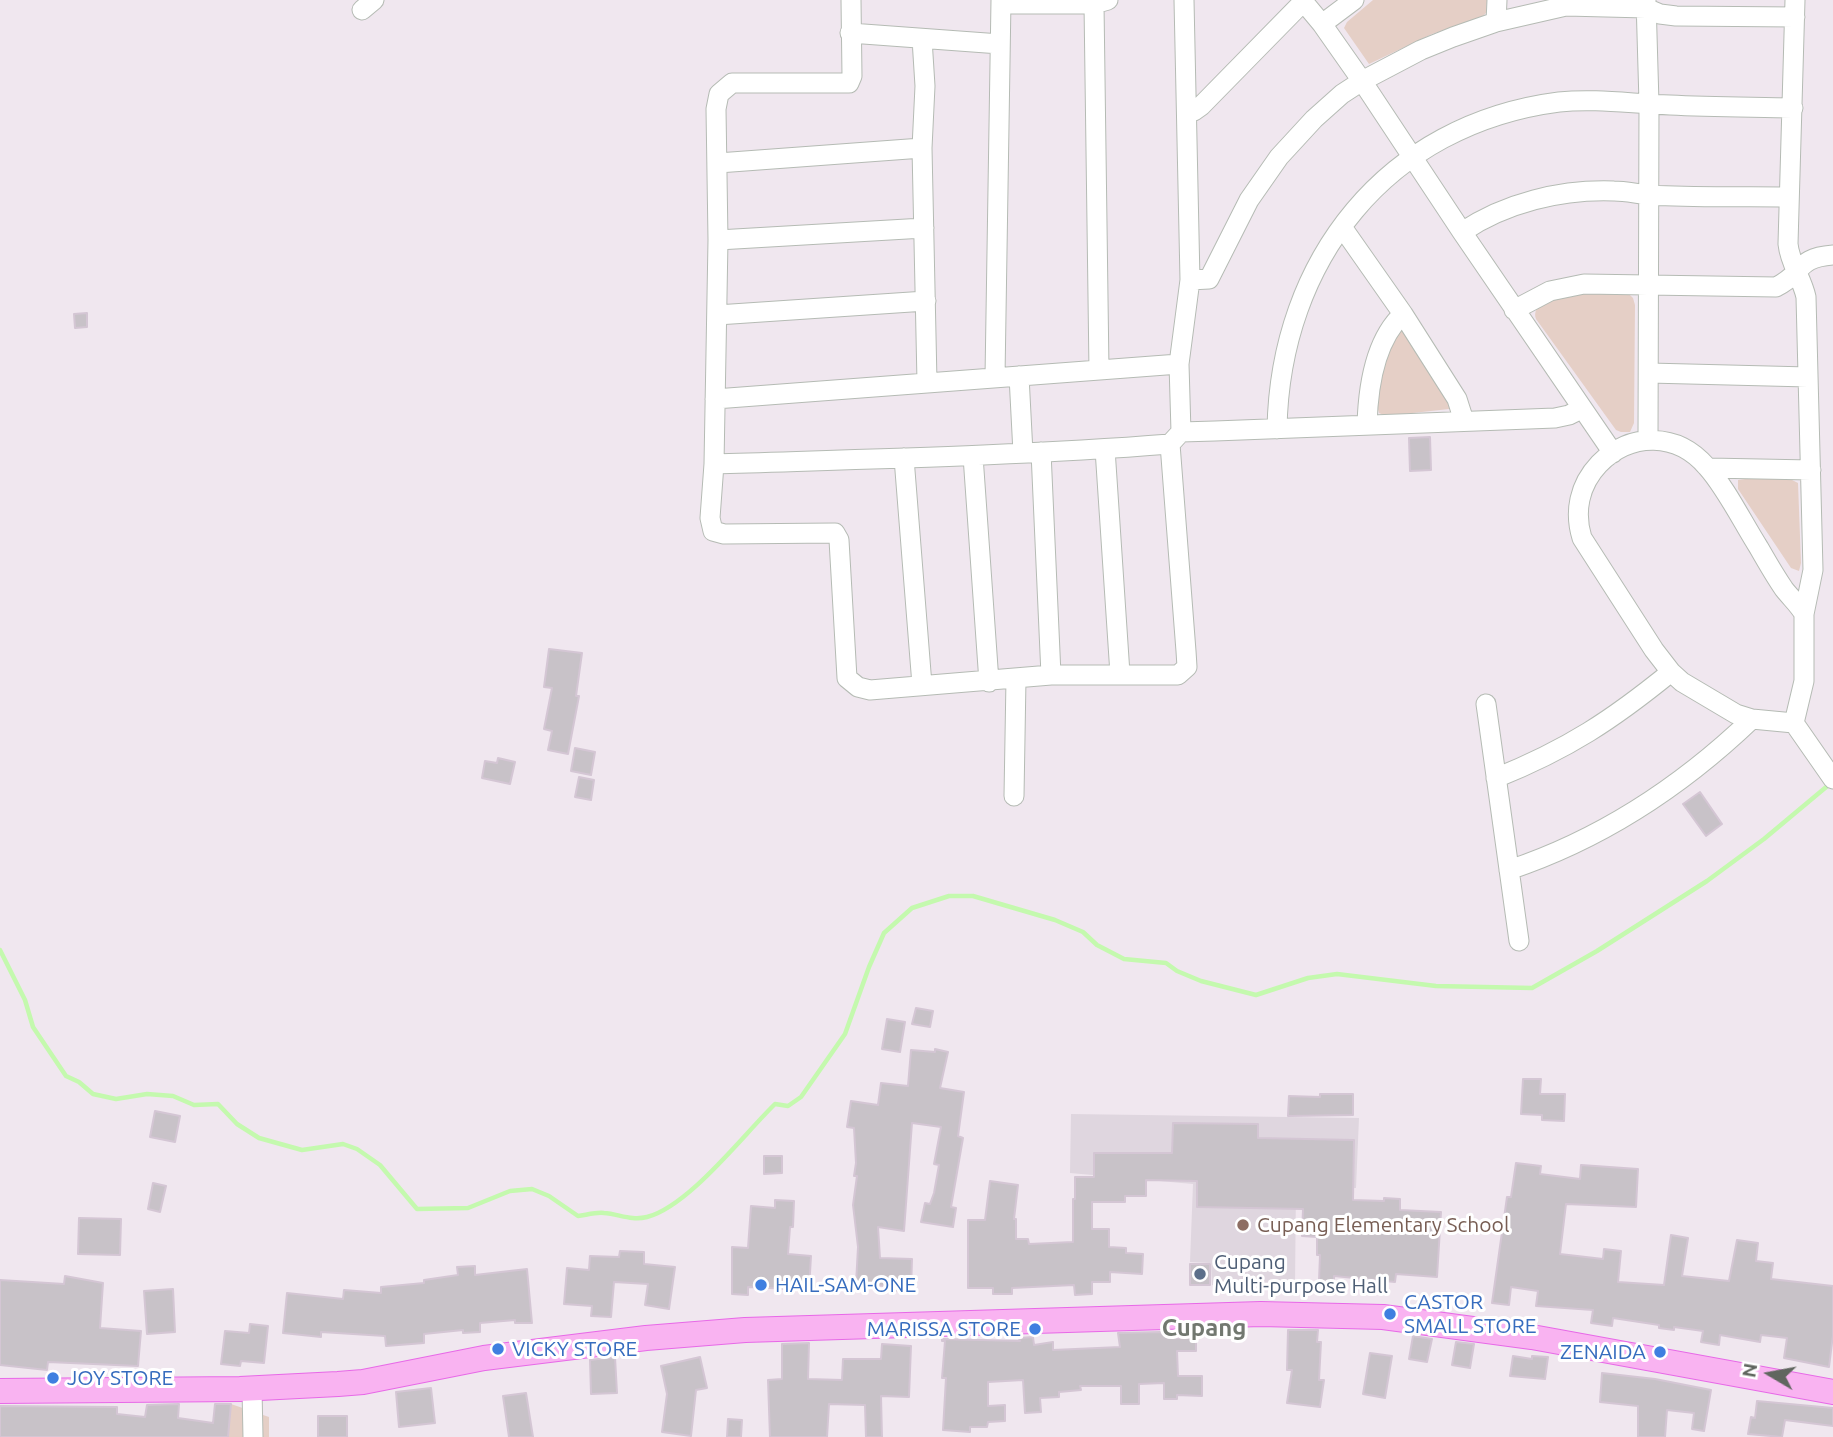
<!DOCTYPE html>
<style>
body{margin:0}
#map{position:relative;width:1833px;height:1437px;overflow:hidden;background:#f0e7ef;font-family:Ubuntu,sans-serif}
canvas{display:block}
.north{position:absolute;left:1735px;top:1339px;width:70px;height:70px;-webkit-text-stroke:5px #fff;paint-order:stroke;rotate:280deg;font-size:19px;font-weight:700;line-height:28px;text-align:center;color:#60665f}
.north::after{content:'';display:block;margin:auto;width:24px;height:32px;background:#60665f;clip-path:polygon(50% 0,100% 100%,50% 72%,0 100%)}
</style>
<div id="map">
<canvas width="1833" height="1437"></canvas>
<div class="north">N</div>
</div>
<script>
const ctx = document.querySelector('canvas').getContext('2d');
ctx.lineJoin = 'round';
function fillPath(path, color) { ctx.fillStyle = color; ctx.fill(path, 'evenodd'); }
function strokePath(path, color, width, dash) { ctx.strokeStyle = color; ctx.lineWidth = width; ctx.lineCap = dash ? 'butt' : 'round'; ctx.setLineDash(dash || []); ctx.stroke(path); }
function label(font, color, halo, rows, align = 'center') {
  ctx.font = font + ' Ubuntu,sans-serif'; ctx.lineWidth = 6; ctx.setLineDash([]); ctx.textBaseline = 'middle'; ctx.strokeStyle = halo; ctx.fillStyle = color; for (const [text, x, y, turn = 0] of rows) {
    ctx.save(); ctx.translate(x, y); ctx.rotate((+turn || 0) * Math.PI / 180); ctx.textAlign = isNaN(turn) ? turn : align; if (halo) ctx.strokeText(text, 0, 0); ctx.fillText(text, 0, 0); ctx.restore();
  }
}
fillPath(new Path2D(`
 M1071,1114L1359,1118L1356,1188L1296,1186L1295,1285H1212L1211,1263L1190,1262L1193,1184L1070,1173Z`), '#dfd6df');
fillPath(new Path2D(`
 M1373,0H1487L1486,13L1481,18L1432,34L1369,64L1344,28L1347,22Z
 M1627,292L1633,298L1635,305L1634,423L1630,432H1621L1616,430L1536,319C1527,290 1609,293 1627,292Z
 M1400,330L1406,333L1451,408L1449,409L1386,416L1379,413C1372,390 1388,351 1400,330Z
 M1745,479H1790L1798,483L1801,563L1799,571L1791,568L1738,489V480Z
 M228,1403L269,1417V1437H226Z`), '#e5cfc6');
strokePath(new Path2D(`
 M0,950L25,1000L33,1027L66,1076L79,1082L93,1094L116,1099L147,1094L173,1096L194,1105L218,1104L237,1124L259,1138L302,1150L343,1144L357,1149L380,1165L417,1209L468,1208L510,1191L532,1189L549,1196L578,1216C586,1215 596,1212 604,1213C619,1214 631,1221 647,1217C689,1206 743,1135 775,1104L788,1106L801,1097L845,1034L869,967L884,933L912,908L949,896H973L1055,920L1083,932L1097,945L1124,959L1166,963L1177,971L1201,981L1256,995L1308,978L1337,974L1436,986L1532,988L1597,951L1707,881L1764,839L1831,783`), '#c4f9ae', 4.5);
const building = new Path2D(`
 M87,313V327L75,328L74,314Z
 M1430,437L1431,470L1410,471L1409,438Z
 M549,649L582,653L576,696H579L568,754L548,750L552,731L544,729L552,688L544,687Z
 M575,748L595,752L591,775L571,771Z
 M498,758L515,762L510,784L482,778L485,761L497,763Z
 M579,777L594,780L591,800L575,797Z
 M1700,792L1722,824L1706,836L1683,804Z
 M916,1008L933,1011L930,1027L912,1024Z
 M887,1019L905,1022L900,1052L882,1049Z
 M935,1049L948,1052L940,1088L964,1092L958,1136L963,1138L951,1207L956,1208L953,1227L921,1222L925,1203L930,1204L934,1193L939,1165L934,1164L941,1127L912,1123L904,1231L878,1227L880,1258L912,1259L911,1291L886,1290V1286L856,1284L858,1247L853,1205L857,1176H854L856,1163L854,1128L847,1127L851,1101L878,1105L881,1083L908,1086L911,1050L935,1052Z
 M1523,1079H1541L1540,1094H1565L1564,1121L1542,1120V1115L1521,1114Z
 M1320,1094H1353V1115L1288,1116L1289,1096L1320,1097Z
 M155,1111L180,1116L175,1142L150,1137Z
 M1173,1123L1258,1124V1138L1354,1140L1353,1200L1384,1201V1198L1400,1199V1210L1441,1212L1437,1277L1396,1274L1395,1282L1334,1276V1281H1319L1320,1255H1317V1237L1302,1236L1303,1209L1197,1207V1181L1146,1180V1196H1125V1202H1092V1229H1109V1247L1126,1248V1253L1143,1254L1142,1274L1110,1272V1282H1092V1294L1075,1295L1074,1285L1012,1288V1294H993V1288H968V1220H985L990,1181L1018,1185L1014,1219H1016V1239H1028L1029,1244L1073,1242V1199H1075V1177H1094V1153H1172Z
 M764,1156H782V1173L764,1174Z
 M1516,1163L1541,1166L1540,1174L1580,1179L1581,1165L1638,1169L1636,1207L1566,1204L1560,1254L1603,1259L1604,1249L1621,1251L1618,1282L1664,1285L1671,1235L1688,1238L1682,1276L1729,1281L1737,1240L1758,1243L1756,1261L1773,1263L1771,1279L1833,1286V1335L1829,1367L1784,1358L1787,1338L1761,1335L1760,1342L1720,1335L1719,1345L1701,1342L1703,1331L1674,1327V1330L1659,1328V1325L1613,1318L1612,1326L1591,1323L1593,1310L1536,1306L1538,1291L1511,1287L1509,1305L1492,1303L1507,1197H1511Z
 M153,1183L166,1186L160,1212L148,1209Z
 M775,1200L794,1201L793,1227H790L788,1254L811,1256L809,1290L748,1287V1295L732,1294V1247L748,1248L751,1206L775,1208Z
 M79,1218L121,1219L120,1255L78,1254Z
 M620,1251L644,1252V1264L675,1267L669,1309L645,1305L648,1284L614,1282L611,1317L591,1316L592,1306L564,1304L567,1268L589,1270L590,1256L619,1257Z
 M1190,1264H1210V1285H1190Z
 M475,1266V1275L527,1269L532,1323H515V1320L480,1323V1332L463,1333V1330L424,1334V1343L386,1346L385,1336L321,1332V1337L283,1333L287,1293L343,1299L344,1290L381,1293V1287L424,1283V1280L458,1275L457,1267Z
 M65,1276L103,1283L100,1328L141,1331L138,1366L48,1362L47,1370L0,1365V1280L64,1284Z
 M173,1289L175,1332L147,1334L144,1291Z
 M250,1324L268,1326L264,1363L241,1361L240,1366L221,1364L225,1331L249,1333Z
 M1288,1330H1318L1317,1342H1321L1319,1380H1324L1320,1407L1287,1403L1292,1370H1287Z
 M1161,1332L1162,1334H1175V1338H1196V1351H1177L1178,1376H1202V1396L1177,1395V1399H1164V1383L1139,1384V1404H1121V1386H1080L1081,1390L1059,1392V1397L1040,1398L1041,1412L1025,1413L1023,1380L988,1382V1406L1005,1405V1421L988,1422L987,1427H970V1432L943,1430L946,1378H942L945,1341H942V1339L1020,1341L1019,1338L1033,1337L1034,1345L1053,1342V1350L1120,1347L1118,1333Z
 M1413,1336L1432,1339L1427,1362L1409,1359Z
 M1456,1342L1474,1344L1470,1368L1452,1365Z
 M809,1343L808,1379L842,1380L843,1359H881L882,1344L911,1346L909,1397L881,1396L882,1437H866L865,1405L829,1404L827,1437H770L768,1380L782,1379V1344Z
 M1370,1353L1392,1356L1385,1398L1363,1394Z
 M1513,1356L1532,1359V1356L1548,1357L1545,1379L1510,1376Z
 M615,1357L617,1393L591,1394L590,1360Z
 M700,1357L707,1388L696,1390L691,1436L662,1432L667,1394L661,1366Z
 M1602,1373L1655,1379L1711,1390L1704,1431L1692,1429L1694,1413L1667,1410L1665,1437H1638V1406L1600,1402Z
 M431,1388L435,1423L399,1427L396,1392Z
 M526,1393L533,1437H509L503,1396Z
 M1757,1401L1833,1408V1426L1785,1420L1782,1437L1748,1434L1751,1417L1755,1418Z
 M179,1404L178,1418L213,1423L215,1404H231L228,1437H0V1406L117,1407V1414L145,1417L147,1405Z
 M318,1416H347V1437H318Z
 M728,1419L742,1420L741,1437H727Z`);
fillPath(building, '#c8c2c8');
strokePath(building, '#d4c6d4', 2);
const minor = new Path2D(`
 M851,0L852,76L849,83H732L719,94L716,109L718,240L714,464L710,518L713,531L724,534L835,533L839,540L847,678L858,687L870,690L1051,675H1178L1187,667L1186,651L1170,444
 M1302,0L1322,24L1362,81L1462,232L1613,453
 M1646,0L1649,103L1648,439
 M1795,0L1788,244C1790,264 1802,278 1806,297L1813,570L1804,614V681L1794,723L1752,719L1736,714L1682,682L1671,672L1654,650L1582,538C1574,512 1579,485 1599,464C1631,432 1677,432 1707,467C1726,488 1743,523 1759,548C1767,562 1775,576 1784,589C1791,598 1799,605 1804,614
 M1001,4H1094L1108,0
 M1094,4L1099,370
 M362,10L374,0
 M1496,22L1497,0
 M1322,24L1354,0
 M850,33L1000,44
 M922,39L925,86L922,148L927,382
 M1187,112L1194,111L1201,106L1303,2
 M718,163L922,148
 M1342,227L1403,314L1457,399L1464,421
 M1462,232C1505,203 1561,189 1614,191C1626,191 1638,194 1651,195C1697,198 1743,196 1789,197
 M718,240L924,228
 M1190,280L1209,279L1249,200L1279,157L1314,119L1342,94L1362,81L1421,50L1453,37L1496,22L1566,6L1646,8L1660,14L1676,16L1795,17
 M1514,310L1550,291L1584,284L1776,287C1805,273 1795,258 1833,255
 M717,315L926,301
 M1649,373L1808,377
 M1019,376L1023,453
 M995,377L1001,0
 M715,399L1179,364
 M1367,425C1368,388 1374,341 1403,314
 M1277,429C1280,260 1387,124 1559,102C1596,98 1633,104 1670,105C1711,107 1752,107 1793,108
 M1181,432L1179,364L1190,280L1184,0
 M1105,449L1120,674
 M1041,452L1051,675
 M973,456L989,682
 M904,458L922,685
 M714,464C866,459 1018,456 1170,444L1181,432L1215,431L1555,418L1569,415L1581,409
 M1709,468L1811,470
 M1486,704L1519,941
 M1794,723L1833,779
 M1496,778C1568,749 1612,720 1671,672
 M1014,796L1016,679
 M1509,870C1602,839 1682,786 1752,719
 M252,1389L253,1437`);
const major = new Path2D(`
 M0,1391L240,1389L338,1384L363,1382L484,1358L646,1338L745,1330L1261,1314L1383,1317L1532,1337L1833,1392`);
strokePath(minor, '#b5bbb4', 21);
strokePath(major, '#e769e7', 26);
strokePath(minor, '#fff', 19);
strokePath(major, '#f9b3f1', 24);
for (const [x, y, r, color] of [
 [1243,1225,7,"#8d6e63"],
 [1200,1274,7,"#5c6f8a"],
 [761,1285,7,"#3f7fe0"],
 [1390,1314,7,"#3f7fe0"],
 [1035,1329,7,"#3f7fe0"],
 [498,1349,7,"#3f7fe0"],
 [1660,1352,7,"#3f7fe0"],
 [53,1378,7,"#3f7fe0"]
]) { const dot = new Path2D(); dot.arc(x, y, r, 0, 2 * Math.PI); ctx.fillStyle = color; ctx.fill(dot); strokePath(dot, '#fff', 2.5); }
label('21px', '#785e54', '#fff', [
 ["Cupang Elementary School",1257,1225]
], 'left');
label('21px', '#4e5e75', '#fff', [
 ["Cupang",1214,1262],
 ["Multi-purpose Hall",1214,1286]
], 'left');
label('21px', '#366cbe', '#fff', [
 ["HAIL-SAM-ONE",775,1285],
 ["CASTOR",1404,1302],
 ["SMALL STORE",1404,1326],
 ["MARISSA STORE",1021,1329,"right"],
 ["VICKY STORE",512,1349],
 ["ZENAIDA",1646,1352,"right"],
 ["JOY STORE",67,1378]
], 'left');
label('bold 24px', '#727870', '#fff', [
 ["Cupang",1204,1328]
]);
</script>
